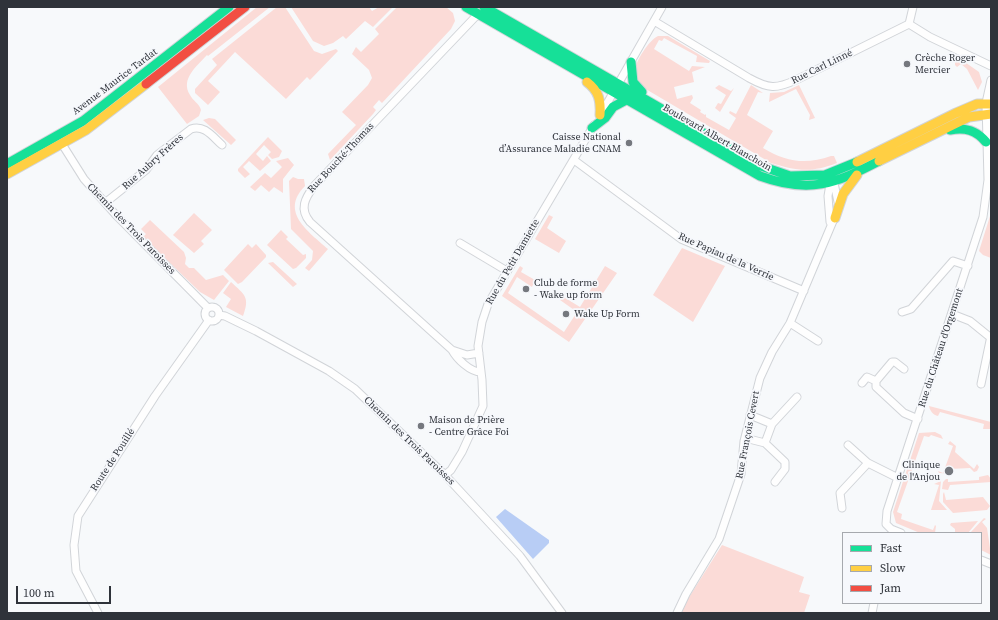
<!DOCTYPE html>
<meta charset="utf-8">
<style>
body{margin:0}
#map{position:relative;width:998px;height:620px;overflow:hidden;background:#f7f9fb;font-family:"Source Serif 4",serif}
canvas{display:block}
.frame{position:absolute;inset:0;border:8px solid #2f333a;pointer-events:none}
.legend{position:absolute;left:842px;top:532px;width:140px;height:72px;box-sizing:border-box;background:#f6f8fc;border:1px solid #a6a9ae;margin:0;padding:5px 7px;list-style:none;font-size:12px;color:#2f333a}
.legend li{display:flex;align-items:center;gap:8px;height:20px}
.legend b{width:20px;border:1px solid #a6a9ae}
.scale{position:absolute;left:16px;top:586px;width:95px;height:18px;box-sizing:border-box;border:2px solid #2f333a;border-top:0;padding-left:5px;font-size:12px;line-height:14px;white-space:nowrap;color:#2f333a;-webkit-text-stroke:3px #f6f8fc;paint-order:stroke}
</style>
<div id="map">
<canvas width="998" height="620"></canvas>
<div class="frame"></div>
<ul class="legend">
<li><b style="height:5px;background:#16e098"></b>Fast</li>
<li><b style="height:5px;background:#ffcf43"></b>Slow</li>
<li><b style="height:5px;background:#f24e42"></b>Jam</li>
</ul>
<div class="scale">100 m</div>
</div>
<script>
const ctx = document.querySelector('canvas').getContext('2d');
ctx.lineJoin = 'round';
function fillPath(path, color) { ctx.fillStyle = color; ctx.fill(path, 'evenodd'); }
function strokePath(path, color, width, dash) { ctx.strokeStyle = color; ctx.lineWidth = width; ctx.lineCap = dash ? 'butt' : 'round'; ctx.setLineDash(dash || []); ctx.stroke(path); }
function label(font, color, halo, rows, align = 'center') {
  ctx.font = font + ' "Source Serif 4",serif'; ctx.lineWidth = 3.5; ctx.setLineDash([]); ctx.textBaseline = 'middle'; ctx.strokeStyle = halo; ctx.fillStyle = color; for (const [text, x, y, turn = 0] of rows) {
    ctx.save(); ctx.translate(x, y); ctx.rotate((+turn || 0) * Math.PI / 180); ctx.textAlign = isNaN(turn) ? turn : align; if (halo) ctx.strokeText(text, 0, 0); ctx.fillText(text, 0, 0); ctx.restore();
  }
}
fillPath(new Path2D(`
 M257,7H270L208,56L207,55C197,66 180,79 190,95C193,101 199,103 201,110L199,116L187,124L158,87Z
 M277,7H285L314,51L322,54L336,49L338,51L310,80L307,77L286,99L235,52L208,81L220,92L208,105L195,93V89L217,65L212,59Z
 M291,7H369L372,11L379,7H393L373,27L365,21L346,39L343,36L333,43L324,46L313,41Z
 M397,7H446L453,13L455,21L451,29L382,103L379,100L373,107L376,110L373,114L330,160L328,154L356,125L342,112L368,85L372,78L369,70L352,54L356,47L361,52L379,34L375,29Z
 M658,36H668L710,61L709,63L696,62L697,56L664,38L662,41L659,40L654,49L689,71L692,66L705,67L692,72L694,82L674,87L677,99L692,95L693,98L690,103L701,110L700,112L705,115L706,114V117L729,130L736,118L729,113L730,111L736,114L751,85L763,93L758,92L747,115L773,131L763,148C786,162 806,165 831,156H834L837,163C811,173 797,171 771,163L644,88C639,83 636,78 635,71C635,62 649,40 658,36Z
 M959,58L979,72L982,82L978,90L967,69L961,64L957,67L955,65V61Z
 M719,85L731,91L734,88L720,112L715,108L718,103L721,104L726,95L715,88Z
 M799,85L815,118L809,120L810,115L796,89L769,102L770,93L784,92Z
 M209,118L215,119L236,140L231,145L203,120Z
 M268,137L282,151L279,157L272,159L268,155L271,152L264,145L256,154L263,161L267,156L271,161L260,171L249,161L243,167L250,174L245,178L238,171V169Z
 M288,158L294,165L283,179V193L274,187L269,192L261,185L255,191L250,187L265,173L271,178L282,167L276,161Z
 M293,177L298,179H304L305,186C279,212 309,232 328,249L309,271L305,268L312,260L313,251L291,229L289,181Z
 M194,213L212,230L201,241L204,244L194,253L173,235Z
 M991,213V258L983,255L979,251Z
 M549,215L553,217L547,228L566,241L559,253L535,239Z
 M150,220L184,252L186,258L185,264L189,268H194L206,280L223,275L229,281L214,300L200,292L143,237L146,234L141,229Z
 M281,230L288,237L286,239L303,255L306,254V258L296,268L293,269L267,245Z
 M248,244L252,248L256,244L266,255V257L242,282L238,284L224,270Z
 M682,248L725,266L693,322L653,295Z
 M273,262L297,284L293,287L268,263Z
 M520,266L523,268L521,272L535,280L532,287L517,277L508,293L564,332L577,312L560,300L562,296L580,307L605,266L617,273L569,342L502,296Z
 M231,282C245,295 250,297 243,316L226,307L231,299L223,293Z
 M929,406L991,422V429H983L984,424L940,412L938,416C933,415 930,411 929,406Z
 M935,432L941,435L943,439L931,435L929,437L924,436L897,512L902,514L901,519L933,530L935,525L936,526L935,533H920L896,523L893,512L919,433Z
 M950,441L956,446L955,452L974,469L977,464L979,467L977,471L974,472L970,468L950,469L954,474L939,473L938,471L943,473L953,446L948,444Z
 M988,475L991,479V482L950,485L948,490L942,489L943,482L946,479H948V482L979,480V477Z
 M941,481L939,501L947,510H931L939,485L934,484Z
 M944,492L946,500L983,497L990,506L987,510L953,513L943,502V494Z
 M984,518L986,519L982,522L987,528L991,555L981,550V533H970Z
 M978,521L968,533H955V529L950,525L951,523Z
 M722,545L804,577L799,592L810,595L804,613H681L684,605Z`), '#fbdbd7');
fillPath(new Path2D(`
 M505,509L549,540V543L533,559L496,517Z`), '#b8cdf5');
const street = new Path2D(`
 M478,14L314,186C305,198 299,209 310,222L452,350L467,355L479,353
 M654,21L749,78C769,89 776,89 796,80L909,24L930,37L991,66
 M909,24L913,7
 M601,114L662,7
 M62,144L84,179L115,214L208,308
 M989,154L991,142
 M574,160L681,239L804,291
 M834,183L838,202
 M830,184L828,196L830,222
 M105,203L146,170L157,155L191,129C204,124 213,137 222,145
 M460,243L507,271
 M205 314a7 7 0 1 1 14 0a7 7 0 1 1-14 0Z
 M902,312L911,309L953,261L968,266
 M952,314L970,321L991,338
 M219,315L225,316L256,331L329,371L355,389L445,475L520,556L562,613
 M790,323L818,341
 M452,350C457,359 470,372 481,372
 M876,381V387L904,413L918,419
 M862,383L867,377L876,381L892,362H895L904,369
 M981,384L991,336
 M750,415L772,424L765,443
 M772,424L797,397
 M745,438L765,443L785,462V469L775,482
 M848,445L868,463L898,478
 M445,475L451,470L462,452L483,406L482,380L478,346L482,322L488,304L594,125
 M842,508L840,493L868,463
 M901,533L891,529L886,524L887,511L983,217L988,180L986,103L991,80
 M981,560L991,564
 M98,613L76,571L74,545L78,516L155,396L209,320
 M677,613L686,594L719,539L741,474L744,441L760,378L772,352L790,323L836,214
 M872,613L874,603`);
const fast = new Path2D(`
 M466,7L760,176C809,194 835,184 879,161
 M484,7L761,166L790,176L825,175L857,162
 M631,62L633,82L642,92
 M592,128L605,118L613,107L628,99
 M950,130C965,127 976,130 986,142
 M7,164L83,121L229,7`);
const slow = new Path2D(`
 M587,82C599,91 601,101 600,115
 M879,161L969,117L991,114
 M857,162L956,113L977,104H991
 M7,174L86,130L146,84
 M835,218L843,194L857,175`);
const jam = new Path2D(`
 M146,84L245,7`);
strokePath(street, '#d1d4d8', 9);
strokePath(fast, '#d1d4d8', 11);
strokePath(slow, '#d1d4d8', 11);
strokePath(jam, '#d1d4d8', 11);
strokePath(street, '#fefefe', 7);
strokePath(fast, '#16e098', 9);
strokePath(slow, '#ffcf43', 9);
strokePath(jam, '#f24e42', 9);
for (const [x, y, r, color] of [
 [907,64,4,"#75787e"],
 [629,143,4,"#75787e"],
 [526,289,4,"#75787e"],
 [566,314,4,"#75787e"],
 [421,426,4,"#75787e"],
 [949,471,5,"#75787e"]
]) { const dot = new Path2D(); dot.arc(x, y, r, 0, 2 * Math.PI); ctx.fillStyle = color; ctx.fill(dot); strokePath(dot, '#f6f8fc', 1.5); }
label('10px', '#2f333a', '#f6f8fc', [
 ["Crèche Roger",915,58],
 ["Mercier",915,70],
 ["Caisse National",621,137,"right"],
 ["d’Assurance Maladie CNAM",621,149,"right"],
 ["Club de forme",534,283],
 ["- Wake up form",534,295],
 ["Wake Up Form",574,314],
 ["Maison de Prière",429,420],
 ["- Centre Grâce Foi",429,432],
 ["Clinique",940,465,"right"],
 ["de l'Anjou",940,477,"right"]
], 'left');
label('10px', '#2f333a', '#f6f8fc', [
 ["Rue Carl Linné",822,67,-26],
 ["Avenue Maurice Tardat",115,82,-37],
 ["Boulevard Albert Blanchoin",717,138,30],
 ["Rue Bouché-Thomas",341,158,-47],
 ["Rue Aubry Frères",153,162,-42],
 ["Chemin des Trois Paroisses",131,229,46],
 ["Rue Papiau de la Verrie",726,257,24],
 ["Rue du Petit Damiette",513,262,-60],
 ["Rue du Château d'Orgemont",941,348,-72],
 ["Rue François Cevert",748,435,-79],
 ["Chemin des Trois Paroisses",409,441,44],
 ["Route de Pouillé",113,460,-57]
]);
</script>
